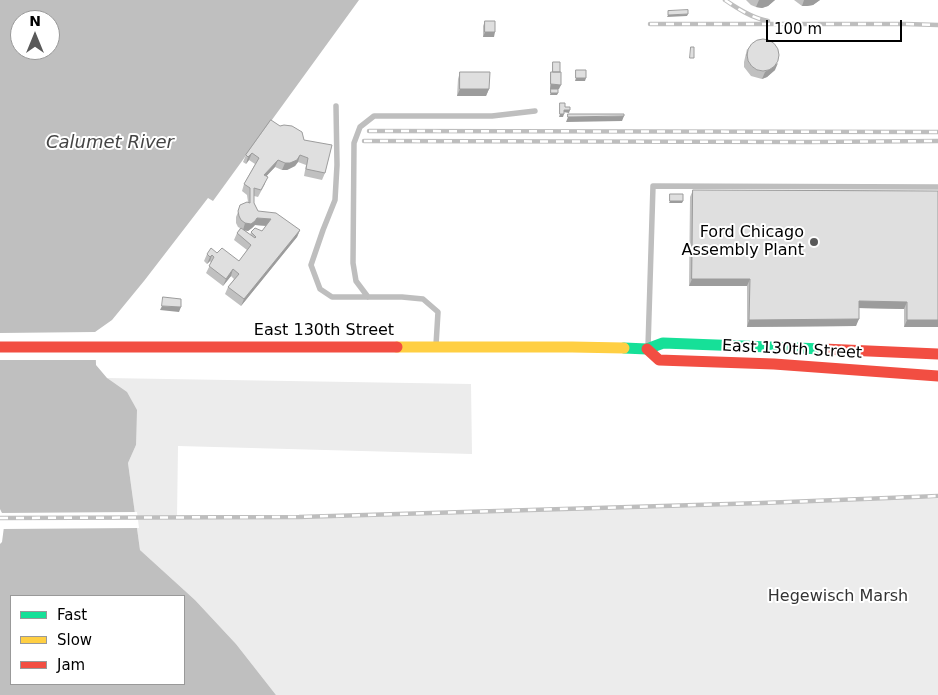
<!DOCTYPE html>
<style>
body{margin:0}
#map{position:relative;width:938px;height:695px;overflow:hidden;background:#fff;font-family:"DejaVu Sans",sans-serif}
canvas{display:block}
.legend{position:absolute;left:10px;top:595px;width:175px;height:90px;box-sizing:border-box;background:#fff;border:1px solid #999;margin:0;padding:6px 9px;list-style:none;font-size:15px;color:#000}
.legend li{display:flex;align-items:center;gap:10px;height:25px}
.legend b{width:25px;border:1px solid #999}
.north{position:absolute;left:10px;top:10px;width:50px;height:50px;box-sizing:border-box;background:#fff;border:1px solid #999;border-radius:50%;rotate:0deg;font-size:14px;font-weight:700;line-height:20px;text-align:center;color:#000}
.north::after{content:'';display:block;margin:auto;width:18px;height:22px;background:#595959;clip-path:polygon(50% 0,100% 100%,50% 72%,0 100%)}
.scale{position:absolute;left:766px;top:20px;width:136px;height:22px;box-sizing:border-box;border:2px solid #000;border-top:0;padding-left:6px;font-size:15px;line-height:18px;white-space:nowrap;color:#000;-webkit-text-stroke:4px #fff;paint-order:stroke}
</style>
<div id="map">
<canvas width="938" height="695"></canvas>
<ul class="legend">
<li><b style="height:6px;background:#16e098"></b>Fast</li>
<li><b style="height:6px;background:#ffcf43"></b>Slow</li>
<li><b style="height:6px;background:#f24e42"></b>Jam</li>
</ul>
<div class="north">N</div>
<div class="scale">100 m</div>
</div>
<script>
const ctx = document.querySelector('canvas').getContext('2d');
ctx.lineJoin = 'round';
function fillPath(path, color) { ctx.fillStyle = color; ctx.fill(path, 'evenodd'); }
function strokePath(path, color, width, dash) { ctx.strokeStyle = color; ctx.lineWidth = width; ctx.lineCap = dash ? 'butt' : 'round'; ctx.setLineDash(dash || []); ctx.stroke(path); }
function label(font, color, halo, rows, align = 'center') {
  ctx.font = font + ' "DejaVu Sans",sans-serif'; ctx.lineWidth = 4; ctx.setLineDash([]); ctx.textBaseline = 'middle'; ctx.strokeStyle = halo; ctx.fillStyle = color; for (const [text, x, y, turn = 0] of rows) {
    ctx.save(); ctx.translate(x, y); ctx.rotate((+turn || 0) * Math.PI / 180); ctx.textAlign = isNaN(turn) ? turn : align; if (halo) ctx.strokeText(text, 0, 0); ctx.fillText(text, 0, 0); ctx.restore();
  }
}
fillPath(new Path2D(`
 M107,378L471,384L472,454L178,446L177,518L368,516L858,499H938V695H276L236,644L195,600L140,550L128,463L136,445Z`), '#ececec');
fillPath(new Path2D(`
 M0,0H359L213,201L208,198L144,281L112,320L95,332L96,365L107,378L127,392L137,410L136,445L128,463L140,550L195,600L236,644L276,695H0V544L2,542L5,519L0,509ZM20,20H50V50H20ZM11,596H184V684H11Z`), '#bfbfbf');
fillPath(new Path2D(`
 M95,332L98,333V360H0V333Z
 M137,512L139,528L1,529L3,520L0,514V513Z`), '#fff');
strokePath(new Path2D(`
 M336,106L337,165L335,200L323,230L311,265L320,289L332,297H402L423,299L438,312L436,345
 M368,297L356,281L353,263L354,143L360,127L374,116H492L535,111
 M648,347L653,186L938,187`), '#bebebe', 5.5);
strokePath(new Path2D(`
 M624,348L647,349L663,343L823,349`), '#16e098', 11);
strokePath(new Path2D(`
 M397,347H572L624,348`), '#ffcf43', 11);
strokePath(new Path2D(`
 M0,347H397
 M647,349L659,360L774,364L938,376
 M823,349L938,354`), '#f24e42', 11);
const rail = new Path2D(`
 M725,0C738,9 752,18 768,21
 M650,24H906L938,25
 M369,131L938,132
 M364,141L811,142L938,141
 M0,518L299,517L762,503L938,496`);
strokePath(rail, '#bebebe', 4.5);
strokePath(rail, '#fff', 2.5, [8]);
fillPath(new Path2D(`
 M746,0H775L768,6L762,8L756,7L751,5Z
 M794,0H820L813,5L807,6H802Z
 M485,21L494,37H483V26Z
 M747,49L775,70L767,77L762,79L751,76L744,67V62Z
 M553,62L559,89H558L557,95H550L551,89H550V76L551,72H552Z
 M460,72L489,89L486,96H457L458,79Z
 M280,126L304,140L325,173L322,180L304,176L306,165L298,162L295,166L287,170H282L275,167L266,176L265,184L258,197L254,196V203L258,211L300,230L297,237L241,306L225,294L228,287L234,279L231,276L223,286L206,273L211,263L210,261L207,264L204,261L207,254L217,253L239,261L247,250L234,240L237,233L240,228L238,227L236,223V217L238,212L240,205L248,202L247,195L242,191L244,184L255,164L249,160L246,164L243,162L246,155ZM255,225L266,226L262,231L251,232L250,235L245,230L248,231L252,228Z
 M693,190L938,191V327H904V309L859,308L856,326L747,327V286H689L690,197Z`), '#c0c0c0');
fillPath(new Path2D(`
 M759,0H775L768,6L762,8L756,7Z
 M804,0H820L813,5L807,6H802Z
 M688,14L687,16L667,17L668,15Z
 M485,32H495L494,37H483Z
 M778,63L775,70L767,77L762,79L765,72Z
 M576,78H586L585,81H575Z
 M551,84L561,85L559,89H550Z
 M460,89H489L486,96H457Z
 M551,93H558L557,95H550Z
 M564,110H570L569,113L563,112Z
 M560,114H564L563,117H559Z
 M624,116L622,121L566,122L568,117Z
 M252,153L249,160L246,164L248,157Z
 M300,155L298,162L295,166L287,170H282L285,163Z
 M278,160L275,167L261,182L264,175Z
 M670,201H683L682,203H669Z
 M257,218L271,219L269,226L255,225L252,228L248,231L243,230L245,223Z
 M300,230L297,237L241,306L244,299Z
 M212,255L210,261L207,264L210,257Z
 M233,269L231,276L223,286L226,279Z
 M692,279H750L747,286H689Z
 M859,301L907,302L904,309L857,308Z
 M162,306L181,307L179,312L160,310Z
 M859,319L856,326L747,327L749,320Z
 M907,320H938V327H904Z`), '#9c9c9c');
const building = new Path2D(`
 M688,10V14L668,15V11Z
 M485,21H495V32H485Z
 M747 55a16 16 0 1 1 32 0a16 16 0 1 1-32 0Z
 M691,47H694V58H690Z
 M553,62H560V72H553Z
 M576,70H586V78H576Z
 M460,72H490L489,89H460Z
 M551,72H561V85L551,84Z
 M551,89H558V93H551Z
 M560,103H565V107H570V110H564V114H560Z
 M568,114H624V116L568,117Z
 M271,120L280,126L284,125L292,126L302,132L304,140L332,145L325,173L306,169L308,158L300,155L297,160L290,163H285L278,160L264,175L268,177L261,190L254,188V203L258,211L276,213L300,230L244,299L228,287L239,274L233,269L226,279L209,266L214,257L212,255L210,257L207,254L211,248L217,253L222,248L239,261L251,245L237,233L241,228L255,238L256,237L251,232L255,228L262,231L271,219L257,218L255,221L251,224L245,223L241,220L239,216L238,211L240,205L247,202L250,203V188L244,184L259,158L252,153L248,157L246,155Z
 M693,190L938,191V320H907V302L859,301V319L749,320L750,279H692Z
 M670,194H683V201H670Z
 M163,297L181,299V307L162,306Z`);
fillPath(building, '#dfdfdf');
strokePath(building, '#9c9c9c', 1);
for (const [x, y, r, color] of [
 [814,242,5,"#595959"]
]) { const dot = new Path2D(); dot.arc(x, y, r, 0, 2 * Math.PI); ctx.fillStyle = color; ctx.fill(dot); strokePath(dot, '#fff', 2); }
label('16px', '#000', '#fff', [
 ["Ford Chicago",804,233],
 ["Assembly Plant",804,251]
], 'right');
label('16px', '#000', '#fff', [
 ["East 130th Street",324,331],
 ["East 130th Street",792,350,3]
]);
label('16px', '#333', '#fff', [
 ["Hegewisch Marsh",838,597]
]);
label('italic 18px', '#444', '#fff', [
 ["Calumet River",110,143]
]);
</script>
